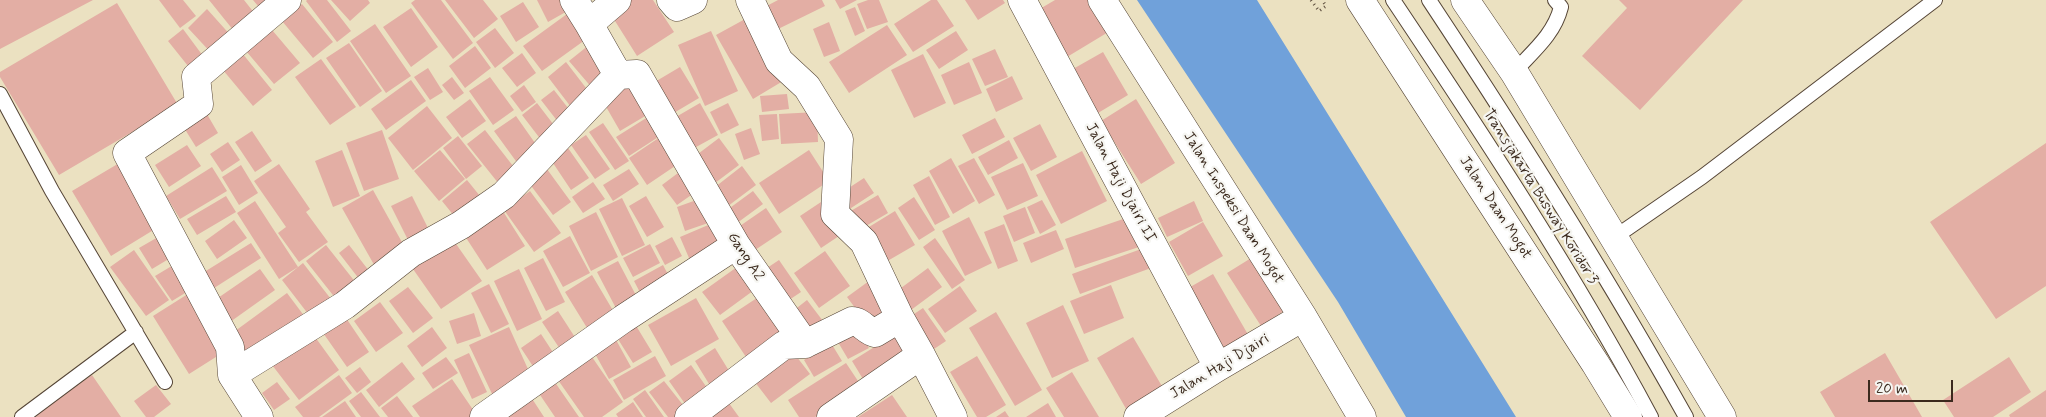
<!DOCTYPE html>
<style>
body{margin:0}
#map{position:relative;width:2046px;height:417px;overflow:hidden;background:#ebe1c1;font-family:Mynerve,sans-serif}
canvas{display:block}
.scale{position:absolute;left:1868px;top:380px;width:85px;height:22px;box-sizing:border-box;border:2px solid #3b2a1e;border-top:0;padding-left:6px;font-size:15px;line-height:18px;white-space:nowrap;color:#3b2a1e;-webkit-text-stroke:4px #f6f6f2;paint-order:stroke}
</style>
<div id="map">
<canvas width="2046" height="417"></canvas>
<div class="scale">20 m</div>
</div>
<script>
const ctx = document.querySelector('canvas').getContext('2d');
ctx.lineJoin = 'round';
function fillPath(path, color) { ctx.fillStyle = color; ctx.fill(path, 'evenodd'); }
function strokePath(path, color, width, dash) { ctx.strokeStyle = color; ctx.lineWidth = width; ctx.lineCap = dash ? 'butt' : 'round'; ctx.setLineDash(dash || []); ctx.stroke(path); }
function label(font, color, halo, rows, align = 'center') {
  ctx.font = font + ' Mynerve,sans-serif'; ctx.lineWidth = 4.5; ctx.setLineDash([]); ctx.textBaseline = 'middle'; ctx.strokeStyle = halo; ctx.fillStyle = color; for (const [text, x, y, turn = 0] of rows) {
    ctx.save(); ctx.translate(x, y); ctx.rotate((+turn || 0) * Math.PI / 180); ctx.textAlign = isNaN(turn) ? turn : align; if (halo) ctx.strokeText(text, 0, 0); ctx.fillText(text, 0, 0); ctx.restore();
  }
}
fillPath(new Path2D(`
 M1137,0H1257L1516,417H1406L1338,302Z`), '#70a1da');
fillPath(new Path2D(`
 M0,0H93L0,49Z
 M159,0H183L196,16L180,28Z
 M209,0H244L259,19L238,36Z
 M253,0H276L263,12Z
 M307,0H327L351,31L337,42L306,1Z
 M331,0H368L370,3L350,21Z
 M415,0H441L473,43L453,59L411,3Z
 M445,0H483L498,19L474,38Z
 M537,0H566L571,9L548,22Z
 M630,0H653L674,32L637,56L610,13Z
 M778,0H822L825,6L772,32L761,9Z
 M835,0H857L840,9Z
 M868,0H879L888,22L867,29L857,4Z
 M931,0H937L954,26L913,52L894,24Z
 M965,0H1003L1005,3L978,20Z
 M1055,0H1091L1110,31L1067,57L1038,10Z
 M1619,0H1743L1640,110L1582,56L1627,8Z
 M523,2L539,27L516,42L500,16Z
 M117,3L178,105L59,175L0,77V72Z
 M302,4L333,42L313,58L282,21Z
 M855,7L865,31L855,36L845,11Z
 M411,8L438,47L411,67L383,27Z
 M207,9L233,38L214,56L188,28Z
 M567,14L585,40L542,71L523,46Z
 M747,18L783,81L753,99L716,35Z
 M829,22L840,51L824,57L813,29Z
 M267,24L300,63L274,84L241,45Z
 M375,24L411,76L386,93L350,41Z
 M887,25L907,55L849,93L829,62Z
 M495,28L514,53L495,68L476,42Z
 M183,29L206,60L192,71L168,41Z
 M711,31L738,91L705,106L678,45Z
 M956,31L968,50L939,69L926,50Z
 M349,43L382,91L360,107L326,58Z
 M589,45L612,73L593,89L569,61Z
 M475,46L491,68L465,88L449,66Z
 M238,48L272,90L253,106L218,64Z
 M995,49L1008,77L985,86L972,59Z
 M1103,52L1128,95L1098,113L1073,69Z
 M522,53L536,73L517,87L502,68Z
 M923,54L946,103L914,118L891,70Z
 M321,59L356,107L330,125L295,77Z
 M566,62L593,97L574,111L548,77Z
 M969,62L982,93L954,105L941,75Z
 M680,67L699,98L667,117L648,86Z
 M428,68L443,92L430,100L414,77Z
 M1012,76L1023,99L996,112L986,89Z
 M452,77L464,93L454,100L442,85Z
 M490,77L514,110L493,125L469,91Z
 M633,79L652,112L620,131L601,98Z
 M411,80L426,101L386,130L371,109Z
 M524,85L536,102L522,112L510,96Z
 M554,90L575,117L562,127L541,100Z
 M787,94L789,109L762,112L760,96Z
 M470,99L486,121L462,138L446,117Z
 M1136,99L1175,163L1141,184L1101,121Z
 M537,103L560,133L545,145L522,115Z
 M700,103L718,135L687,152L669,121Z
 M728,103L739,125L721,134L710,112Z
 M427,106L452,138L413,170L388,138Z
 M204,109L218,133L196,147L181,123Z
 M817,112L818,142L781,144L779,114Z
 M777,114L779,139L762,141L759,115Z
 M651,115L663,134L629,156L616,137Z
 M516,116L542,153L521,168L494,131Z
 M995,118L1005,137L972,154L962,135Z
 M603,123L629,161L615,170L589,132Z
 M1040,124L1057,157L1031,171L1013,138Z
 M751,128L760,154L744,160L735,134Z
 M382,130L399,179L364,191L346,143Z
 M485,130L520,175L503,189L467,144Z
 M252,131L272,161L255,172L235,142Z
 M586,135L610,169L595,179L571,145Z
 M663,135L681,162L647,185L629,158Z
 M458,136L482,166L466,179L443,148Z
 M719,138L739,165L711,186L690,160Z
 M1009,140L1018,158L988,175L978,157Z
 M228,142L240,160L222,172L210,154Z
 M2046,143V286L1996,319L1930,222Z
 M187,145L201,166L169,187L155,165Z
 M568,148L589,178L571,190L551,160Z
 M342,150L360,196L333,207L315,161Z
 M440,150L465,179L439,201L414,171Z
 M809,150L829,181L779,214L759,183Z
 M1082,151L1107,201L1061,224L1036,175Z
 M951,158L975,201L953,214L929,171Z
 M974,158L995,195L979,204L958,166Z
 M121,162L160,226L111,256L72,191Z
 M1023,163L1038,196L1007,210L991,177Z
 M279,164L310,209L306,212L328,242L299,262L278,233L286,227L254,181Z
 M241,165L258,193L239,205L222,177Z
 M544,165L571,202L553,215L526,179Z
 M742,166L756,185L724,209L710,191Z
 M212,167L227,191L180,219L166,196Z
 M629,169L639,184L613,201L603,185Z
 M682,170L697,191L677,205L662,185Z
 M929,176L950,217L935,225L913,185Z
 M864,178L874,193L848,210L838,195Z
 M467,180L484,201L459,222L442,201Z
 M593,182L605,199L583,213L572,197Z
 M373,190L408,253L377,270L342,208Z
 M530,191L561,233L534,252L504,210Z
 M753,191L763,204L733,226L723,213Z
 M878,195L888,213L859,230L849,212Z
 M226,196L236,212L197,235L187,219Z
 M412,196L432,236L411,246L391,206Z
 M646,196L664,227L647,237L629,206Z
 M914,197L935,230L919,240L898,208Z
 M622,198L645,245L622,256L599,209Z
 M702,198L711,222L685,231L677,207Z
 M1042,200L1056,225L1040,234L1027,207Z
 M255,201L298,267L279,279L237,213Z
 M1194,201L1203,221L1167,237L1158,218Z
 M821,202L842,234L821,248L800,216Z
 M499,205L525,246L487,270L461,230Z
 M1025,207L1035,233L1014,242L1003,216Z
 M766,208L782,232L749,254L734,230Z
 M895,211L915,245L884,263L864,230Z
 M596,212L618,257L591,271L569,226Z
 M969,217L992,263L965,276L942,231Z
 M1129,217L1139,247L1075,268L1065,239Z
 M234,220L247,238L217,259L205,241Z
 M1203,222L1223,256L1188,276L1169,242Z
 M713,223L725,251L692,265L680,237Z
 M1004,224L1018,261L998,269L984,232Z
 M1056,230L1064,249L1031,263L1023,243Z
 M165,233L177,254L152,269L139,248Z
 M570,236L590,273L563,287L543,251Z
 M672,237L682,256L665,265L655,246Z
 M935,238L965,280L952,289L923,247Z
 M454,241L482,281L441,309L413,269Z
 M251,243L261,258L211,290L201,274Z
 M650,244L660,263L633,277L623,258Z
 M326,245L360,288L340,304L306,261Z
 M349,245L373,276L363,284L339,253Z
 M1144,248L1151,268L1080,294L1072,274Z
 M134,250L169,300L146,316L110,267Z
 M825,251L850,286L819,308L794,273Z
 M1256,255L1290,307L1261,326L1227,273Z
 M543,258L565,302L546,311L524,268Z
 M779,260L801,292L783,304L761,272Z
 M180,261L195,287L172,301L155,276Z
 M618,261L640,303L619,314L597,272Z
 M744,262L761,285L720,315L702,292Z
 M303,263L334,303L312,319L282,280Z
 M663,265L673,284L644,300L634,281Z
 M928,268L942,287L911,310L897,291Z
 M260,269L275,290L230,322L215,300Z
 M519,269L542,319L517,331L494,281Z
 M1213,274L1250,338L1222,354L1185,290Z
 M592,275L618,319L592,336L565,292Z
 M869,281L892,312L870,328L847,297Z
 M489,284L509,324L491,333L471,293Z
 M1111,285L1124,318L1084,334L1070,301Z
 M960,286L977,311L945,333L928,309Z
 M408,287L433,318L413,333L389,301Z
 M191,292L227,350L189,374L153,316Z
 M287,293L305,317L249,358L231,334Z
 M763,294L789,333L748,360L722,321Z
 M696,298L719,339L671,366L648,325Z
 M807,300L826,325L808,340L788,315Z
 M380,302L403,333L376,352L354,321Z
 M1063,305L1089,361L1052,378L1026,323Z
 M923,308L946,341L928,353L905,320Z
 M558,311L580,345L564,355L542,322Z
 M996,312L1042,390L1015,406L969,328Z
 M474,313L481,336L457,344L449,321Z
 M344,315L369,352L347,367L321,330Z
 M635,324L652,352L633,363L616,336Z
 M856,325L869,348L848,359L835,337Z
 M432,327L447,348L422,367L407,346Z
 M509,327L532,378L493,396L469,345Z
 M310,330L339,370L299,400L269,361Z
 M900,331L915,353L866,384L852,361Z
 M541,334L558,360L538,374L521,348Z
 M1133,337L1166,393L1129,414L1097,358Z
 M615,338L631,367L609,379L593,350Z
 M831,343L842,361L814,377L804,360Z
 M715,348L734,379L714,392L695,361Z
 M790,348L810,374L771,403L751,377Z
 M469,353L487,392L472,399L454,360Z
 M1885,353L1922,417H1835L1820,392Z
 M655,356L666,376L624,400L613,380Z
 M977,356L1006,405L986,417H977L950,372Z
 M446,357L458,373L433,389L422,373Z
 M592,357L623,402L602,417H584L558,380Z
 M2009,357L2031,392L1993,417H1954L1943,400Z
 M402,362L415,379L379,407L366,390Z
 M846,363L862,387L815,417H799L788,400Z
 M691,365L710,392L688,408L669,381Z
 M360,367L371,382L357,393L345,378Z
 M1072,372L1099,417H1064L1046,388Z
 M92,375L121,417H31Z
 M339,375L352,393L319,417H303L295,407Z
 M552,378L579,417H555L536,389Z
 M452,379L478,417H420L412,406Z
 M664,381L687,410L678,417H668L649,392Z
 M277,382L290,399L274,410L262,393Z
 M156,385L171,404L154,417H146L134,401Z
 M645,390L664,417H646L633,399Z
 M2046,390V417H2010L2009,415Z
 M361,392L380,417H361L349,401Z
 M529,394L544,417H502Z
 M892,395L907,417H858Z
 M397,396L413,417H388L381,408Z
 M726,399L739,417H702Z
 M345,401L356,417H322Z
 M633,402L643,417H618L616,414Z
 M1048,403L1056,417H1026Z
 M1005,411L1009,417H996Z`), '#e3aea4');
const lane = new Path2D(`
 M1393,0C1484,136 1574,273 1651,417
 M1429,0C1519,136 1606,274 1686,417
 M1514,72C1532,52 1554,35 1561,7L1555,0
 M0,94L52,191L165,382
 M1615,237L1702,177L1935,0
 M22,417L136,332`);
const street = new Path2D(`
 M574,0L589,24
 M617,0L589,24L618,75L637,74L736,245L805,344L852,321C861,321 866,331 875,333L900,318L921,355L953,417
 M671,0L677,7L693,0
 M750,0L779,61L807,87L839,139L835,214L864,242L900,318
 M1022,0L1218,367
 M1102,0L1303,317L1362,417
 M232,375L345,305L411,253L461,225L504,195L618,75
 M259,417L232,375L230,347L127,153L199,104L196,77L287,0
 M484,417L623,319L736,245
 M689,417L784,345L805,344
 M831,417L921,355
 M1138,417L1218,367L1303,317`);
const highway = new Path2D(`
 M1360,0L1595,363L1628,417
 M1465,0L1514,72L1722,417`);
strokePath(lane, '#554536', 16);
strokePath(street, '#554536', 29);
strokePath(highway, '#554536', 29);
strokePath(new Path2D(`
 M1311,0L1319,11L1326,6L1322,0`), '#554536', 3, [1, 4]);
strokePath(lane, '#fff', 14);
strokePath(street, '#fff', 28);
strokePath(highway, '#fff', 28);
label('15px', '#3b2a1e', '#f6f6f2', [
 ["Jalan Haji Djairi II",1120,183,62],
 ["Transjakarta Busway Koridor 3",1540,197,58],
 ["Jalan Inspeksi Daan Mogot",1233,208,58],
 ["Jalan Daan Mogot",1495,208,57],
 ["Gang A2",745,257,57],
 ["Jalan Haji Djairi",1220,367,-31]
]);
</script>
